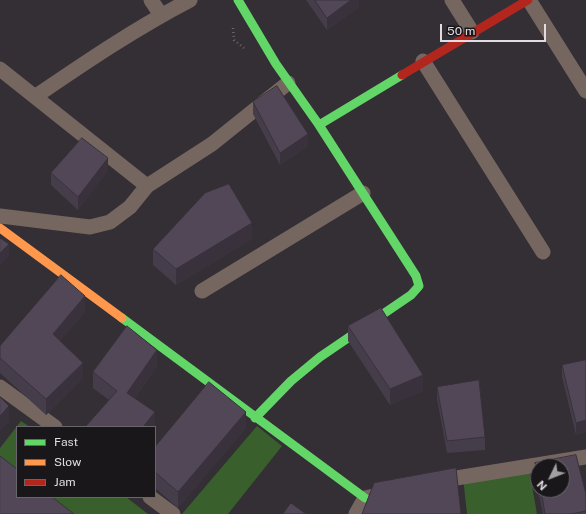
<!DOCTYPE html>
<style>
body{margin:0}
#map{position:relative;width:586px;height:514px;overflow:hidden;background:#332f35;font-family:"Public Sans",sans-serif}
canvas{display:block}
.legend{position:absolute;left:16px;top:426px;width:140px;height:72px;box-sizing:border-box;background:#1a171b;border:1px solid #69666b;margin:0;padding:5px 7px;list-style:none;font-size:12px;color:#e0dce2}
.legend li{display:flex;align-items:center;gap:8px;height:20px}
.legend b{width:20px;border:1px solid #69666b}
.north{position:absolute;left:530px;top:458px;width:40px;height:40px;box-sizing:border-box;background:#1a171b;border:1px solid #69666b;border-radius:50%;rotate:227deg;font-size:11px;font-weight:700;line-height:16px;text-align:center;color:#e0dce2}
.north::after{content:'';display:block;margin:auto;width:14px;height:18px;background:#a39fa5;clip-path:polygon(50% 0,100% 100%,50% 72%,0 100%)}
.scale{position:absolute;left:440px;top:24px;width:106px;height:18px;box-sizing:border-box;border:2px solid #e0dce2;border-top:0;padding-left:5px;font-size:12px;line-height:14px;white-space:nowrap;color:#e0dce2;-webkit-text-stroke:3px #1a171b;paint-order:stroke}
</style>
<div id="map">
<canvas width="586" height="514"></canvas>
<ul class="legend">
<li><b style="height:5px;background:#63d668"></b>Fast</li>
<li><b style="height:5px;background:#ff974d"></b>Slow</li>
<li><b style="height:5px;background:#b3261e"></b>Jam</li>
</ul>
<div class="north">N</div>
<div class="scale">50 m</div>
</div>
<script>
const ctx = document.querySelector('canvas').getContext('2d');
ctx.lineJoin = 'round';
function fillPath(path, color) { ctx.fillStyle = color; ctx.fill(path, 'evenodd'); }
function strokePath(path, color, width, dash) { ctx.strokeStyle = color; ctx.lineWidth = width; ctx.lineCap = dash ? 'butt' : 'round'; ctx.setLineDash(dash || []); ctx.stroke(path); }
fillPath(new Path2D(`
 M21,421L30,427H17V474L0,461V448Z
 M257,426L282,446L228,514H182Z
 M529,469L537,514H467L463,477Z
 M46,497H126L148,514H67Z`), '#395f2c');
strokePath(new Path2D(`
 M233,28L234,40L244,48`), '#6e6564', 2.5, [1, 3]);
strokePath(new Path2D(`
 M151,0L161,15
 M452,0L472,32
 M529,0L586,91
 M423,61L543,252
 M0,69L147,186
 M36,96C86,62 136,28 190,0
 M0,216L90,227L110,222L130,207L147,186L212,144L288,83
 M202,291L363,193
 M0,387L55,427
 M438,481L586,457
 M150,497L173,514
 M356,514L365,498L374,496`), '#766660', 15);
strokePath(new Path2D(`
 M238,0L276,64L319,125L402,75
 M122,318L365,498
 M255,418L291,381L320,357L411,295L419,286L416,276L319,125`), '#63d668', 9);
strokePath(new Path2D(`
 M0,228L122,318`), '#ff974d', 9);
strokePath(new Path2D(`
 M402,75L528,0`), '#b3261e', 9);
fillPath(new Path2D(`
 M306,0H359V7L327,30Z
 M253,102L308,146L280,165L253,114Z
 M108,170L78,210L51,185V173Z
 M252,239L176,285L153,265V249Z
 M85,312L60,341L83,378L46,415L0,373V346Z
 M348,326L423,391L390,405L348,341Z
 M586,360V432L576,435L562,377V365Z
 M157,366L135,398L155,427H86L109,400L93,388V372Z
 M437,387L485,437V450L447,453L437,399Z
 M246,428L178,508L155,488V447Z
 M535,463L586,494V514H543L538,490H562L538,466V489L535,475Z`), '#463d4b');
fillPath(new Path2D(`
 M351,0H359V7L327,30V18Z
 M308,134V146L280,165V153Z
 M108,158V170L78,210V197Z
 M252,223V239L176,285V269Z
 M9,244V256L0,266V253Z
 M85,296V312L53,350V334Z
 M157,350V366L127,409V393Z
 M83,363V378L46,415V399Z
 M423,375V391L390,405V389Z
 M9,406V422L0,432V416Z
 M155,412V427H143Z
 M246,412V428L178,508V492Z
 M586,420V432L576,435V423Z`), '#39323d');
const building = new Path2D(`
 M315,0H351L327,18Z
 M277,86L308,134L280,153L253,102Z
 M82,138L108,158L78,197L51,173Z
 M229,184L252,223L176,269L153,249L205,193Z
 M0,238L9,244L0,253Z
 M61,275L85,296L53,334L83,363L46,399L0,358V346Z
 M381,308L423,375L390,389L348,326Z
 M127,326L157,350L127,393L155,412L143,427H87L86,426L117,391L93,372Z
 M586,360V420L576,423L562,365Z
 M479,380L485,437L447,441L437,387Z
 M209,382L246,412L178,492L155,472V447Z
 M0,397L9,406L0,416Z
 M576,455L586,494V511L571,514H545L541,490H562V466H538V476L535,463Z
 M0,456L17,469V497H52L74,514H0Z
 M456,468L461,514H362L374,483Z
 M291,503L306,514H283Z`);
fillPath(building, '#514757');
strokePath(building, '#39323d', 1);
</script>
